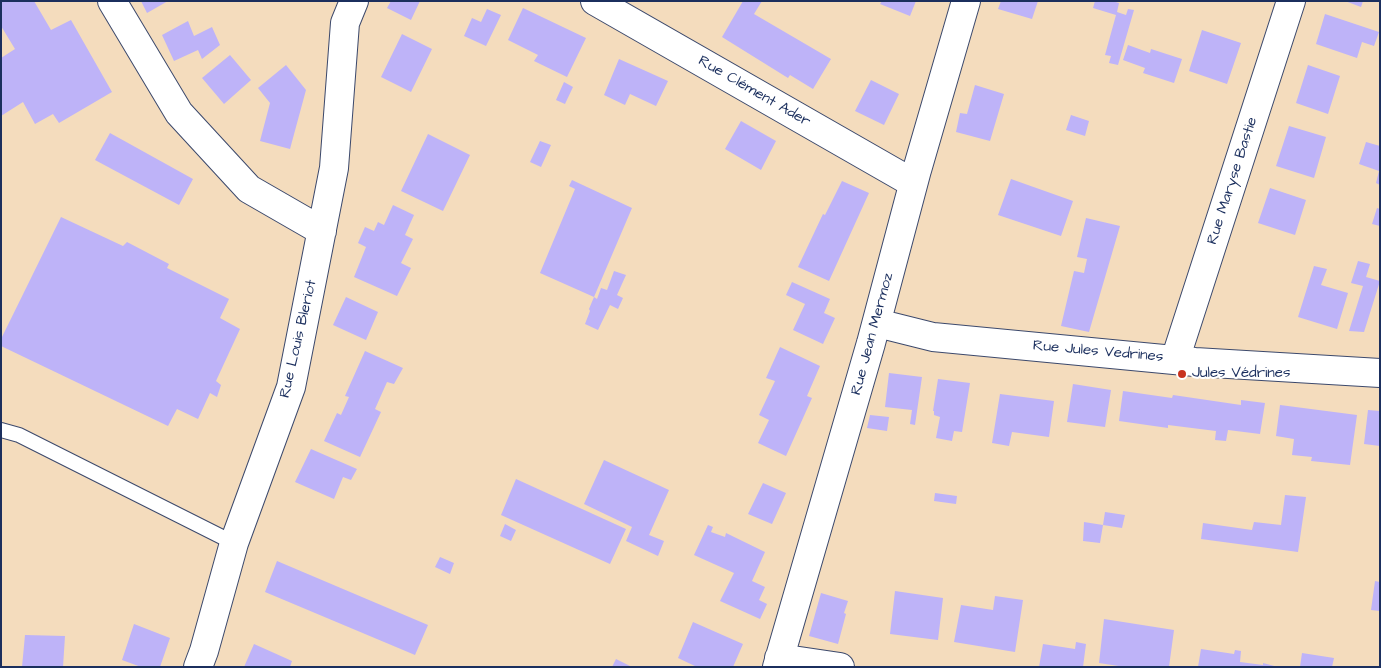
<!DOCTYPE html>
<meta charset="utf-8">
<style>
body{margin:0}
#map{position:relative;width:1381px;height:668px;overflow:hidden;background:#f4dcbd;font-family:"Architects Daughter",sans-serif}
canvas{display:block}
.frame{position:absolute;inset:0;border:2px solid #1b2f5e;pointer-events:none}
</style>
<div id="map">
<canvas width="1381" height="668"></canvas>
<div class="frame"></div>
</div>
<script>
const ctx = document.querySelector('canvas').getContext('2d');
ctx.lineJoin = 'round';
function fillPath(path, color) { ctx.fillStyle = color; ctx.fill(path, 'evenodd'); }
function strokePath(path, color, width, dash) { ctx.strokeStyle = color; ctx.lineWidth = width; ctx.lineCap = dash ? 'butt' : 'round'; ctx.setLineDash(dash || []); ctx.stroke(path); }
function label(font, color, halo, rows, align = 'center') {
  ctx.font = font + ' "Architects Daughter",sans-serif'; ctx.lineWidth = 4; ctx.setLineDash([]); ctx.textBaseline = 'middle'; ctx.strokeStyle = halo; ctx.fillStyle = color; for (const [text, x, y, turn = 0] of rows) {
    ctx.save(); ctx.translate(x, y); ctx.rotate((+turn || 0) * Math.PI / 180); ctx.textAlign = isNaN(turn) ? turn : align; if (halo) ctx.strokeText(text, 0, 0); ctx.fillText(text, 0, 0); ctx.restore();
  }
}
fillPath(new Path2D(`
 M1,1H34L51,30L71,20L112,92L59,123L53,114L35,124L23,102L1,116V58L15,49L1,26Z
 M141,1H168L147,13Z
 M391,1H420L411,20L387,8Z
 M743,1H762L754,14L831,59L813,89L790,75L788,78L722,37Z
 M882,1H916L910,16L880,4Z
 M1001,1H1038L1032,19L998,9Z
 M1095,1H1112L1119,3L1117,12L1126,15L1128,9L1134,10L1118,65L1109,63L1111,56L1105,55L1116,15L1093,8Z
 M1345,1H1363L1361,7Z
 M523,8L586,38L567,77L534,61L538,55L508,40Z
 M487,9L501,15L486,46L464,36L472,18L481,22Z
 M1325,14L1379,32L1374,46L1362,42L1357,58L1316,44Z
 M188,21L194,36L212,27L220,45L202,59L198,50L174,61L162,35Z
 M1202,30L1241,43L1227,84L1189,71Z
 M402,34L432,49L411,92L381,77Z
 M1128,45L1150,53L1151,49L1182,59L1174,83L1143,73L1145,68L1123,60Z
 M230,55L251,80L224,104L202,78Z
 M619,59L668,81L656,106L630,94L625,105L604,95Z
 M286,65L306,90L290,149L260,141L270,103L258,88Z
 M1308,65L1340,76L1328,114L1296,103Z
 M871,80L899,94L884,125L855,111Z
 M564,82L573,87L565,104L556,100Z
 M975,85L1004,94L990,141L956,132L960,113L967,114Z
 M1071,115L1089,121L1085,136L1066,130Z
 M741,121L776,141L761,170L725,149Z
 M1289,126L1326,137L1314,178L1276,166Z
 M110,133L193,179L179,205L95,160Z
 M428,134L470,155L443,211L401,191Z
 M540,141L551,145L541,167L530,162Z
 M1366,142L1380,146V185L1376,183L1379,171L1359,164Z
 M1011,179L1073,201L1061,236L998,215Z
 M572,180L632,208L594,297L540,273L575,189L569,186Z
 M842,181L869,193L829,281L798,267L823,214L825,215Z
 M1270,188L1306,200L1295,235L1258,223Z
 M393,205L414,215L405,235L413,239L401,263L411,268L397,296L354,277L366,247L358,243L365,227L374,231L378,222L384,225Z
 M1377,208L1380,209V226L1372,224Z
 M61,217L123,246L127,242L169,264L167,268L229,299L220,318L240,329L216,381L221,385L217,397L210,393L198,419L177,409L168,426L1,346V339Z
 M1086,218L1120,226L1089,332L1061,326L1074,271L1084,273L1087,259L1077,257Z
 M1358,261L1370,264L1366,277L1380,281L1364,332L1349,331L1363,286L1351,283Z
 M1314,266L1327,269L1321,285L1348,293L1337,329L1298,317Z
 M614,271L626,275L617,295L623,298L618,309L610,305L598,330L585,324L590,311L589,309L594,297L597,299L601,288L607,290Z
 M792,282L830,299L824,313L835,318L823,344L793,330L805,304L786,295Z
 M346,297L378,312L366,340L333,325Z
 M780,347L820,366L807,396L812,398L786,456L758,443L769,420L759,415L775,381L766,378Z
 M365,351L403,368L394,384L387,382L375,409L381,412L360,457L324,441L337,413L341,415L349,397L345,396Z
 M889,373L922,377L915,425L910,424L912,410L885,407Z
 M938,379L970,383L962,432L954,431L952,441L936,438L940,417L934,415V411H933Z
 M1073,384L1111,390L1105,427L1067,422Z
 M1123,391L1172,398L1173,395L1241,405V400L1265,403L1260,434L1228,430L1226,441L1215,440L1216,431L1168,425V428L1119,421Z
 M1000,394L1054,401L1049,437L1012,432L1009,446L992,443Z
 M1280,405L1357,415L1350,465L1311,461L1312,457L1292,455L1294,439L1276,436Z
 M1368,410L1380,411V446L1364,444Z
 M870,415L889,417L887,431L867,428Z
 M311,449L357,469L351,480L343,477L334,499L295,482Z
 M604,460L669,490L649,535L664,541L658,556L626,541L632,527L584,504Z
 M516,479L626,529L610,564L501,515Z
 M763,483L786,493L772,524L748,514Z
 M935,493L957,496L956,504L934,501Z
 M1285,495L1306,497L1298,552L1201,539L1203,523L1252,530L1254,522L1281,525Z
 M1105,512L1125,515L1122,528L1103,525Z
 M1084,522L1103,525L1100,543L1083,541Z
 M505,524L516,530L511,541L500,536Z
 M708,525L713,527L711,532L725,537L726,533L765,552L752,581L765,587L759,600L767,604L760,619L720,601L734,573L694,555Z
 M440,557L454,563L450,574L435,567Z
 M277,561L428,625L415,655L265,592Z
 M1375,581L1380,582V611L1371,610Z
 M895,591L943,598L938,640L890,634Z
 M821,593L848,601L844,613L846,614L838,644L809,636Z
 M995,596L1023,600L1015,652L954,642L961,605L993,610Z
 M1104,619L1174,630L1169,667H1125L1099,663Z
 M693,622L743,644L733,667H697L678,658Z
 M134,624L170,638L160,667H141L122,660Z
 M25,635L65,636L63,667H22Z
 M1076,642L1086,644L1083,667H1039L1043,644L1075,649Z
 M254,644L292,661L290,667H244Z
 M1201,649L1234,654L1235,650L1241,651L1240,662L1263,665V663L1278,667H1198Z
 M1302,653L1334,658L1332,667H1300Z
 M616,659L632,667H612Z`), '#beb3f8');
const lane = new Path2D(`
 M1,430L19,435L234,543`);
const street = new Path2D(`
 M112,1L179,113L249,189L322,231
 M595,1L913,183
 M877,323L933,337L1195,362L1380,373
 M1175,360L1291,1
 M779,658L840,667
 M198,667L204,651L234,543L291,387L334,168L345,23L354,1
 M777,667L871,343L917,170L966,1`);
strokePath(lane, '#3c496c', 16);
strokePath(street, '#3c496c', 30);
strokePath(lane, '#fff', 14);
strokePath(street, '#fff', 28);
for (const [x, y, r, color] of [
 [1182,374,5,"#c8321e"]
]) { const dot = new Path2D(); dot.arc(x, y, r, 0, 2 * Math.PI); ctx.fillStyle = color; ctx.fill(dot); strokePath(dot, '#fff', 2); }
label('15px', '#1b2f5e', '#fff', [
 ["Rue Clément Ader",754,92,30],
 ["Rue Maryse Bastie",1233,181,-72],
 ["Rue Jean Mermoz",873,334,-75],
 ["Rue Louis Bleriot",299,339,-77],
 ["Rue Jules Vedrines",1098,352,5]
]);
label('15px', '#1b2f5e', '#fff', [
 ["Jules Védrines",1192,374]
], 'left');
</script>
